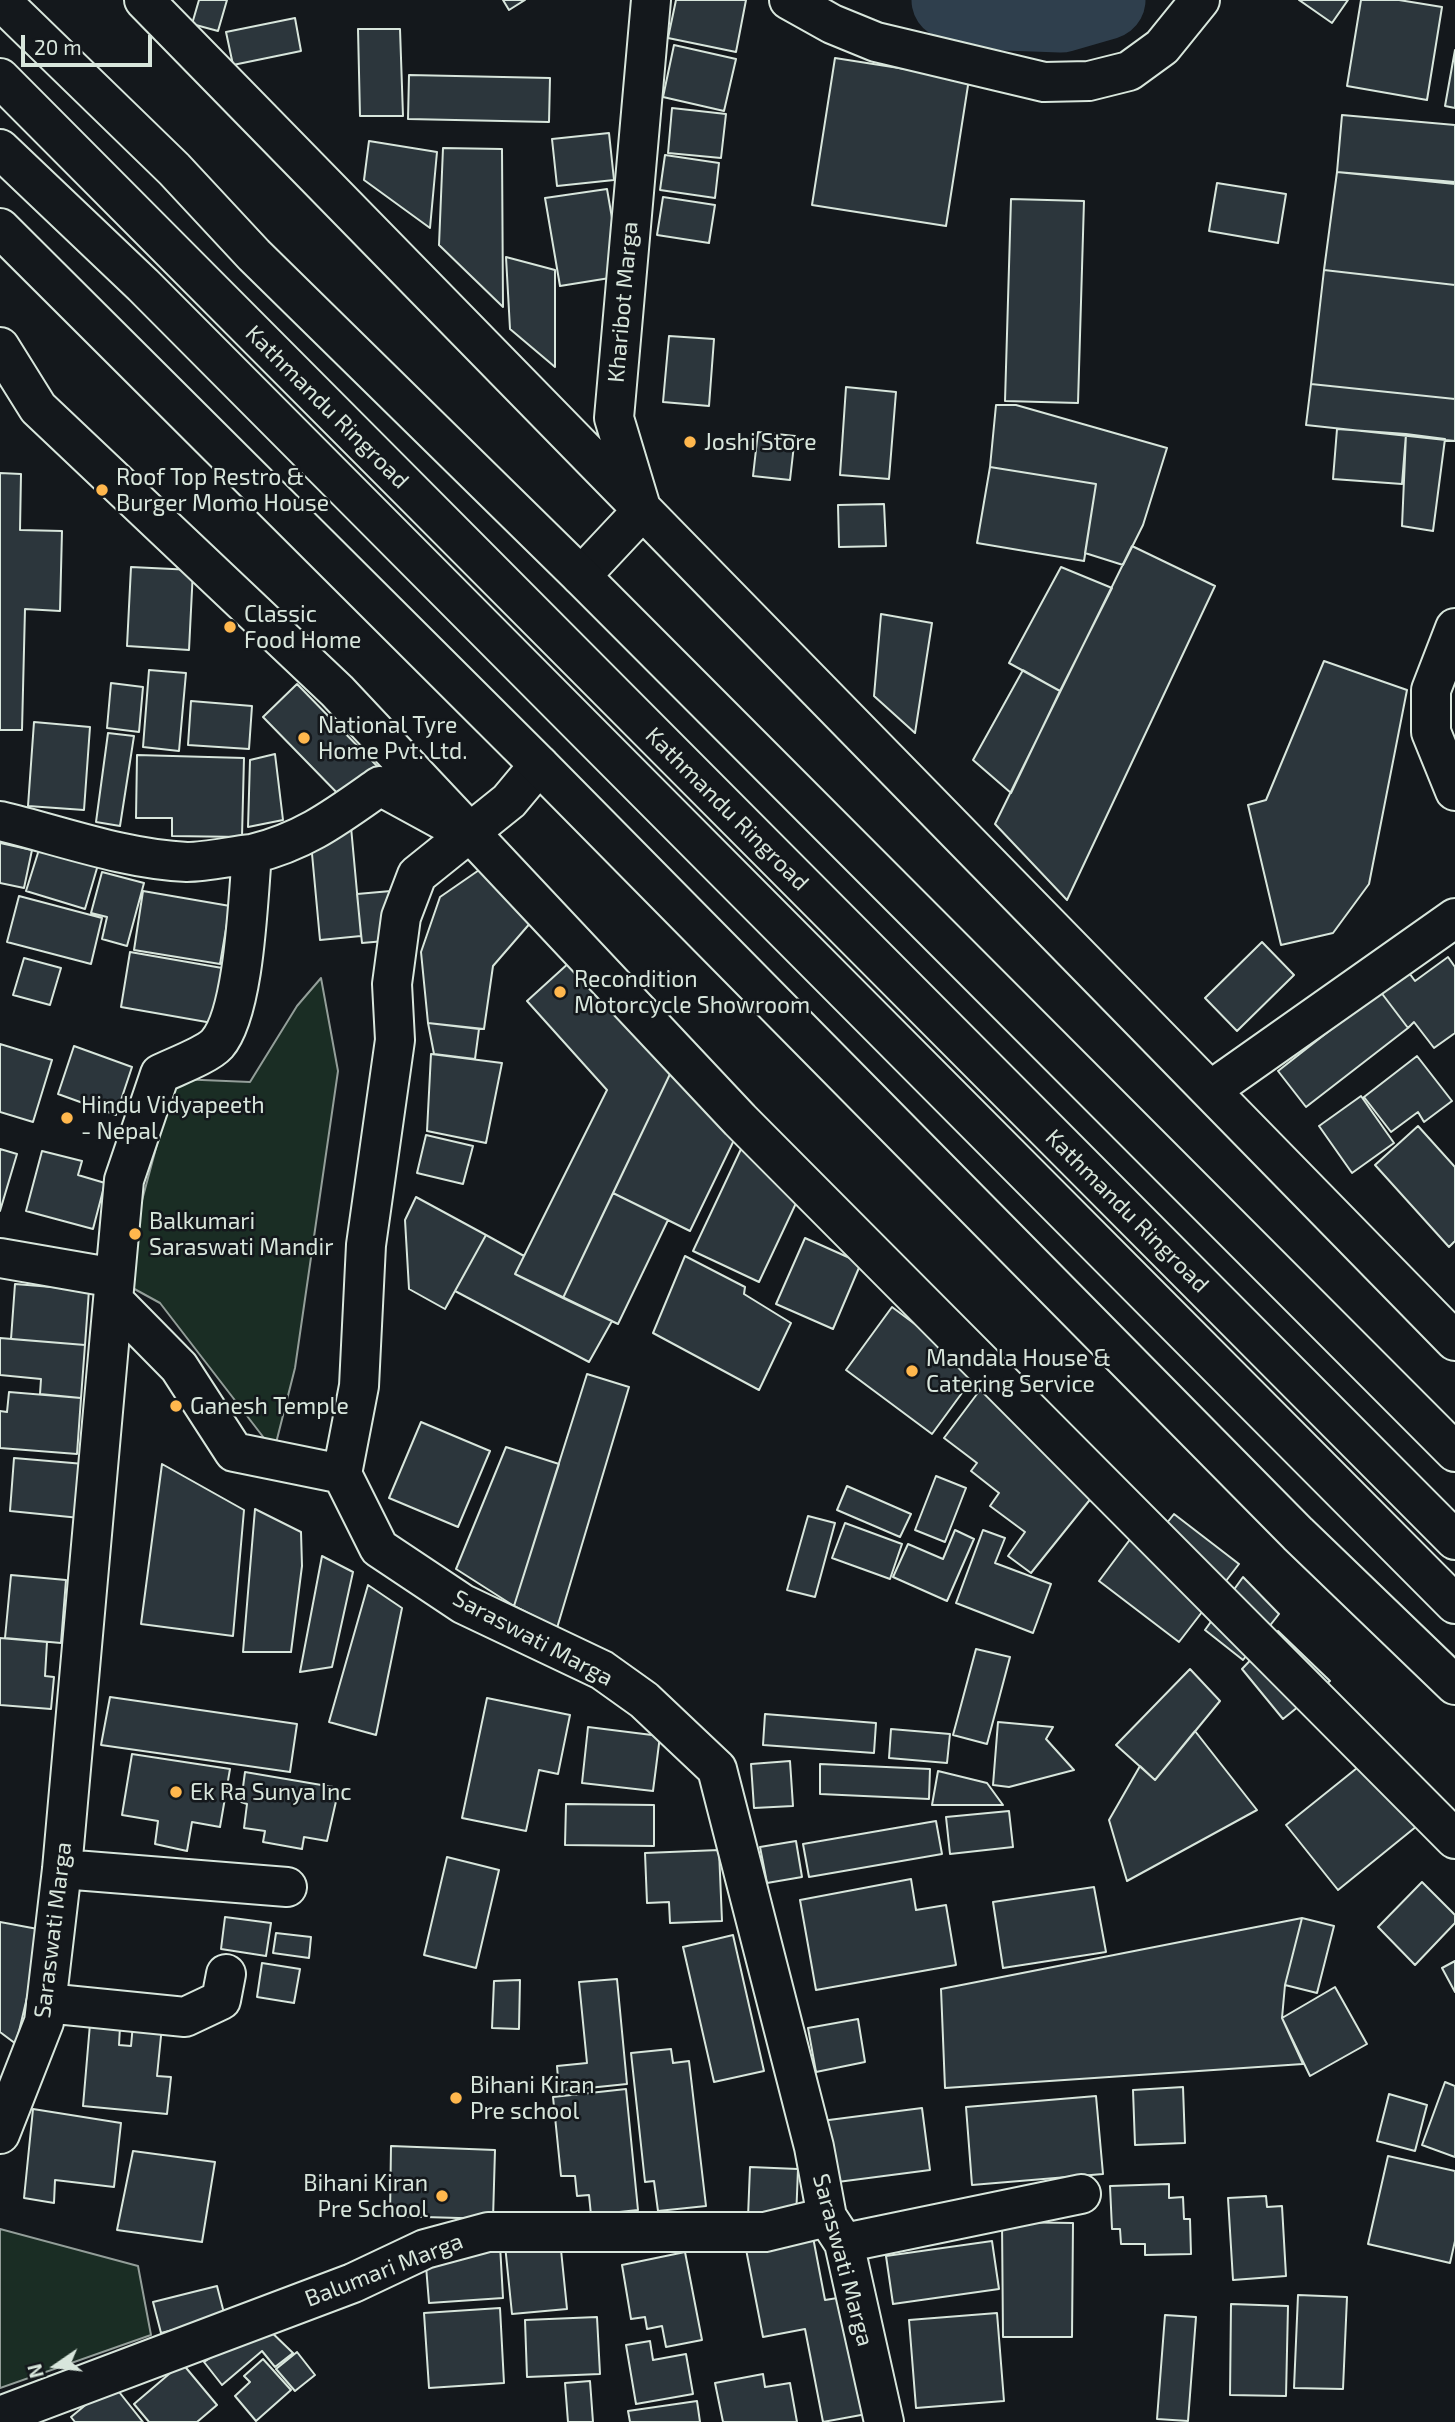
<!DOCTYPE html>
<style>
body{margin:0}
#map{position:relative;width:1455px;height:2422px;overflow:hidden;background:#14181c;font-family:"Exo 2",sans-serif}
canvas{display:block}
.north{position:absolute;left:21px;top:2331px;width:70px;height:70px;-webkit-text-stroke:5px #14181c;paint-order:stroke;rotate:256deg;font-size:19px;font-weight:700;line-height:28px;text-align:center;color:#d8e6dc}
.north::after{content:'';display:block;margin:auto;width:24px;height:32px;background:#d8e6dc;clip-path:polygon(50% 0,100% 100%,50% 72%,0 100%)}
.scale{position:absolute;left:21px;top:35px;width:131px;height:32px;box-sizing:border-box;border:4px solid #d8e6dc;border-top:0;padding-left:9px;font-size:21px;line-height:24px;white-space:nowrap;color:#d8e6dc;-webkit-text-stroke:5px #14181c;paint-order:stroke}
</style>
<div id="map">
<canvas width="1455" height="2422"></canvas>
<div class="north">N</div>
<div class="scale">20 m</div>
</div>
<script>
const ctx = document.querySelector('canvas').getContext('2d');
ctx.lineJoin = 'round';
function fillPath(path, color) { ctx.fillStyle = color; ctx.fill(path, 'evenodd'); }
function strokePath(path, color, width, dash) { ctx.strokeStyle = color; ctx.lineWidth = width; ctx.lineCap = dash ? 'butt' : 'round'; ctx.setLineDash(dash || []); ctx.stroke(path); }
function label(font, color, halo, rows, align = 'center') {
  ctx.font = font + ' "Exo 2",sans-serif'; ctx.lineWidth = 5; ctx.setLineDash([]); ctx.textBaseline = 'middle'; ctx.strokeStyle = halo; ctx.fillStyle = color; for (const [text, x, y, turn = 0] of rows) {
    ctx.save(); ctx.translate(x, y); ctx.rotate((+turn || 0) * Math.PI / 180); ctx.textAlign = isNaN(turn) ? turn : align; if (halo) ctx.strokeText(text, 0, 0); ctx.fillText(text, 0, 0); ctx.restore();
  }
}
const green = new Path2D(`
 M321,978L338,1071L295,1368L274,1451L160,1303L129,1286L137,1219L160,1133L178,1079L250,1082L297,1006Z
 M0,2229L138,2266L151,2335L0,2388Z`);
fillPath(green, '#1a2d24');
strokePath(green, '#939e99', 2);
strokePath(new Path2D(`
 M951,0L1006,11L1061,13L1106,0`), '#2f3f4d', 79);
const building = new Path2D(`
 M199,0H227L218,31L192,24Z
 M503,0H525L509,10Z
 M676,0H746L736,52L668,38Z
 M1299,0H1348L1332,23Z
 M1361,0H1399L1442,7L1427,100L1347,86Z
 M295,18L301,51L233,65L226,32Z
 M358,29H400L403,116H360Z
 M674,45L736,59L724,111L663,97Z
 M1455,50V108L1445,106Z
 M835,58L969,79L946,226L812,205Z
 M409,75L550,78L549,122L408,119Z
 M672,108L726,114L721,158L668,153Z
 M1342,115L1455,125V182L1337,172Z
 M609,133L614,180L557,186L552,139Z
 M369,141L437,152L430,228L364,180Z
 M443,148L502,149L503,307L439,245Z
 M665,155L719,163L715,198L660,190Z
 M1337,172L1455,184V285L1324,270Z
 M1217,183L1286,194L1278,243L1209,231Z
 M607,189L622,276L560,286L545,198Z
 M663,197L715,205L709,243L657,235Z
 M1011,199L1084,201L1078,403L1005,401Z
 M506,257L555,270V367L510,329Z
 M1324,270L1455,285V399L1311,384Z
 M669,336L714,339L709,406L663,402Z
 M1311,384L1455,399V441L1306,425Z
 M846,387L896,392L889,479L840,475Z
 M996,405H1016L1167,448L1143,525L1123,565L1085,553L1096,484L990,467Z
 M1337,429L1406,434L1402,484L1333,479Z
 M758,432L795,436L790,480L753,476Z
 M1406,434L1445,439L1433,531L1402,526Z
 M990,467L1096,484L1084,561L977,543Z
 M0,473L21,474L20,530L62,531L60,611L25,609L22,730H0Z
 M884,504L886,546L839,547L838,505Z
 M1132,546L1215,586L1067,900L995,824Z
 M131,567L193,570L189,650L127,646Z
 M1061,567L1112,588L1060,691L1009,663Z
 M881,614L932,623L915,733L874,696Z
 M1324,661L1407,690L1369,884L1333,933L1281,945L1248,805L1266,800Z
 M149,670L186,673L179,751L143,747Z
 M1023,670L1060,691L1011,793L973,760Z
 M111,683L143,687L139,732L107,728Z
 M297,684L378,767L344,800L263,717Z
 M191,701L252,706L249,749L188,745Z
 M34,722L90,727L84,810L28,806Z
 M108,733L134,736L120,826L96,822Z
 M275,754L283,820L248,827L250,760Z
 M137,755L244,758L242,837L172,836V818H136Z
 M350,816L361,936L320,940L311,843Z
 M42,840L100,858L85,909L26,891Z
 M0,843L32,850L24,888L0,883Z
 M482,868L532,921L493,966L484,1029L428,1023L421,952L440,897Z
 M102,872L144,883L127,946L102,939L107,917L91,913Z
 M143,891L230,906L220,964L134,950Z
 M391,891L396,940L362,943L357,894Z
 M19,896L102,918L91,964L7,942Z
 M1262,942L1294,975L1237,1031L1205,998Z
 M130,952L228,969L218,1024L121,1007Z
 M1448,957L1455,967V1033L1434,1048L1414,1022L1408,1028L1380,991L1407,970L1415,981Z
 M24,958L61,968L50,1005L13,995Z
 M571,961L671,1072L563,1298L515,1274L607,1090L527,1001Z
 M1380,991L1408,1028L1306,1107L1278,1071Z
 M428,1023L479,1029L475,1059L434,1054Z
 M0,1044L52,1060L33,1122L0,1112Z
 M74,1046L132,1067L116,1115L58,1094Z
 M431,1054L502,1063L486,1143L427,1131Z
 M1417,1056L1452,1101L1424,1122L1418,1112L1391,1132L1364,1097Z
 M671,1072L736,1136L690,1231L613,1193Z
 M1361,1096L1394,1143L1352,1173L1319,1126Z
 M1418,1126L1455,1167V1241L1449,1247L1375,1165Z
 M426,1135L473,1146L463,1184L417,1173Z
 M0,1149L17,1154L0,1211Z
 M741,1149L798,1199L759,1282L693,1251Z
 M42,1151L82,1161L78,1175L105,1183L93,1229L26,1211Z
 M613,1193L668,1220L618,1324L563,1298Z
 M416,1197L486,1235L445,1309L409,1289L405,1220Z
 M486,1235L524,1256L515,1274L612,1321L589,1362L455,1291Z
 M805,1238L861,1263L833,1329L776,1304Z
 M685,1256L745,1287L744,1294L791,1323L759,1390L653,1333Z
 M15,1284L89,1290L85,1345L11,1339Z
 M892,1307L978,1371L932,1434L846,1370Z
 M0,1338L85,1345L81,1398L40,1394L41,1379L0,1375Z
 M995,1370L1113,1471L1031,1573L1008,1556L1025,1532L990,1506L999,1493L971,1471L977,1463L944,1438Z
 M587,1374L629,1387L557,1628L514,1606Z
 M9,1392L81,1398L77,1454L0,1448V1411L7,1412Z
 M421,1422L490,1451L458,1527L389,1498Z
 M506,1447L559,1464L514,1606L456,1569Z
 M14,1458L84,1464L80,1518L10,1511Z
 M162,1464L244,1510L233,1636L141,1624Z
 M936,1476L966,1488L945,1542L915,1530Z
 M847,1486L911,1514L900,1537L837,1510Z
 M255,1509L301,1532L302,1566L291,1652H243Z
 M1174,1514L1239,1564L1179,1642L1099,1581L1140,1526L1155,1538Z
 M808,1516L835,1523L815,1597L787,1590Z
 M845,1523L902,1544L890,1579L832,1558Z
 M955,1530L974,1539L947,1601L893,1577L908,1544L943,1559Z
 M983,1530L1005,1538L995,1563L1051,1584L1033,1633L956,1603Z
 M322,1556L353,1572L332,1667L300,1672Z
 M11,1575L66,1580L61,1643L5,1638Z
 M1243,1577L1279,1614L1243,1660L1205,1630Z
 M368,1585L402,1608L376,1735L329,1722Z
 M1278,1631L1330,1681L1283,1719L1242,1669Z
 M0,1638L47,1642L45,1676L54,1677L51,1709L0,1705Z
 M976,1649L1010,1657L987,1744L953,1735Z
 M1190,1669L1220,1701L1155,1780L1116,1745Z
 M110,1697L297,1724L290,1772L101,1745Z
 M487,1698L570,1715L558,1774L539,1770L526,1831L462,1818Z
 M765,1714L876,1723L874,1753L763,1745Z
 M998,1722L1053,1727L1046,1739L1074,1770L1009,1787L993,1785Z
 M588,1727L660,1736L653,1791L582,1783Z
 M891,1729L950,1734L947,1763L889,1758Z
 M1195,1731L1257,1810L1127,1881L1109,1820L1140,1766L1155,1780Z
 M1377,1752L1428,1817L1338,1890L1286,1825Z
 M132,1754L230,1769L220,1827L192,1822L187,1851L155,1844L158,1821L122,1815Z
 M790,1761L793,1806L754,1808L751,1764Z
 M820,1764L930,1769L929,1799L820,1794Z
 M938,1771L987,1783L1003,1805H932Z
 M245,1772L339,1788L327,1841L304,1837L302,1849L263,1842L265,1831L244,1828L247,1804L241,1802Z
 M566,1804L654,1805V1846L565,1845Z
 M1009,1811L1013,1847L950,1854L946,1817Z
 M936,1821L942,1854L809,1877L803,1844Z
 M796,1841L802,1877L767,1883L760,1847Z
 M719,1850L722,1921L670,1923L669,1902L647,1903L645,1853Z
 M447,1857L499,1870L476,1968L424,1955Z
 M911,1879L916,1910L946,1905L956,1965L816,1990L800,1900Z
 M1422,1882L1455,1915V1923L1415,1965L1378,1927Z
 M1094,1887L1106,1952L1003,1968L993,1902Z
 M225,1917L271,1923L266,1956L221,1949Z
 M1302,1918L1334,1926L1317,1993L1285,1985Z
 M1302,1918L1285,1985L1282,2018L1303,2064L945,2088L941,1989Z
 M0,1922L43,1930L16,2044L0,2032Z
 M276,1933L311,1937L309,1958L273,1953Z
 M733,1935L764,2071L714,2082L683,1947Z
 M1455,1961V1992L1442,1968Z
 M262,1963L300,1969L294,2003L257,1997Z
 M617,1979L627,2084L559,2091L557,2066L587,2063L579,1982Z
 M520,1980L519,2029L492,2028L494,1981Z
 M1335,1987L1367,2044L1310,2076L1282,2018Z
 M858,2019L865,2062L816,2072L808,2028Z
 M90,2024L120,2027L119,2045L131,2046L133,2024L162,2026L157,2076L171,2077L167,2114L83,2106Z
 M671,2049L673,2063L689,2061L706,2206L658,2211L654,2181L645,2182L631,2053Z
 M1445,2082L1455,2086V2157L1422,2145Z
 M1183,2087L1185,2143L1135,2145L1133,2090Z
 M626,2089L638,2210L591,2215L589,2195L577,2196L575,2176H561L553,2097Z
 M1389,2094L1427,2105L1415,2151L1377,2141Z
 M1096,2096L1103,2174L972,2185L966,2107Z
 M922,2108L930,2170L830,2183L821,2121Z
 M33,2109L121,2123L114,2187L55,2180L54,2203L24,2198Z
 M391,2146L495,2150L493,2219L390,2216Z
 M133,2151L215,2162L202,2242L117,2230Z
 M1388,2156L1455,2171V2241L1450,2263L1368,2244Z
 M750,2167L798,2169L796,2219L748,2217Z
 M1169,2184V2198L1183,2197L1184,2219H1190L1191,2254L1145,2255V2244H1121L1120,2229H1112L1110,2186Z
 M1266,2196L1267,2207L1282,2206L1286,2276L1233,2280L1228,2198Z
 M1002,2222L1073,2223L1072,2337H1003Z
 M812,2232L825,2300L850,2296L872,2413L823,2422L805,2329L763,2337L745,2244Z
 M560,2240L567,2309L512,2314L505,2245Z
 M992,2241L999,2289L893,2304L886,2256Z
 M500,2245L503,2298L429,2303L426,2266Z
 M685,2252L702,2340L666,2347L662,2326L647,2329L645,2317L631,2319L622,2265Z
 M217,2286L225,2317L161,2333L153,2302Z
 M1298,2295L1347,2297L1343,2389L1294,2388Z
 M1231,2304L1288,2306L1286,2396L1230,2395Z
 M500,2308L504,2383L429,2388L424,2313Z
 M997,2313L1004,2401L916,2408L909,2320Z
 M1165,2315L1196,2317L1188,2421L1157,2419Z
 M597,2317L600,2374L527,2377L525,2320Z
 M263,2324L293,2353L275,2367L262,2351L222,2385L204,2362Z
 M650,2341L653,2360L686,2354L693,2394L636,2404L626,2345Z
 M297,2352L315,2375L295,2391L276,2369Z
 M263,2359L291,2390L256,2421L235,2396L250,2382L244,2376Z
 M182,2363L217,2405L197,2422H149L134,2404Z
 M763,2374L765,2387L790,2383L797,2422H723L715,2383Z
 M590,2381L593,2422H568L565,2383Z
 M112,2383L143,2422H75L71,2417Z
 M697,2401L700,2422H630L628,2411Z`);
fillPath(building, '#2c363c');
strokePath(building, '#d8e6dc', 2);
const minor = new Path2D(`
 M144,0L1455,1341
 M789,0L832,24L876,42L1044,82L1089,81L1129,71L1162,47L1200,0
 M0,347L38,408L337,691L740,1120L1455,1839
 M581,576L642,511L614,418L651,0
 M1455,628L1431,690V732L1455,791
 M0,821C62,836 123,859 187,862C208,862 231,856 252,854
 M468,834L380,786C336,817 305,841 252,854C248,897 245,1012 217,1044C207,1055 174,1067 160,1074L124,1180L113,1300L179,1367L234,1452L342,1474L379,1548L463,1604L602,1670L644,1700L717,1769L814,2147L827,2217L844,2243L884,2422
 M1211,1090L1455,918
 M0,1258L115,1278
 M342,1474L359,1386L366,1245L395,1040L392,984L401,917L417,875L509,801L539,765
 M62,1869L287,1887
 M46,2003L185,2017L221,2000L226,1974
 M0,2134L44,2022L62,1869L113,1300
 M844,2243L1081,2194
 M0,2416L353,2283L425,2249L488,2232H765L827,2217`);
const major = new Path2D(`
 M0,0L174,169L254,255L581,576L1455,1452
 M0,228L539,765L1298,1534L1455,1685`);
const highway = new Path2D(`
 M0,78L1455,1540
 M0,149L143,285L1455,1604`);
strokePath(minor, '#d8e6dc', 42);
strokePath(major, '#d8e6dc', 42);
strokePath(highway, '#d8e6dc', 42);
strokePath(minor, '#14181c', 38);
strokePath(major, '#14181c', 38);
strokePath(highway, '#14181c', 38);
for (const [x, y, r, color] of [
 [690,442,7,"#ffb74d"],
 [102,490,7,"#ffb74d"],
 [230,627,7,"#ffb74d"],
 [304,738,7,"#ffb74d"],
 [560,992,7,"#ffb74d"],
 [67,1118,7,"#ffb74d"],
 [135,1234,7,"#ffb74d"],
 [912,1371,7,"#ffb74d"],
 [176,1406,7,"#ffb74d"],
 [176,1792,7,"#ffb74d"],
 [456,2098,7,"#ffb74d"],
 [442,2196,7,"#ffb74d"]
]) { const dot = new Path2D(); dot.arc(x, y, r, 0, 2 * Math.PI); ctx.fillStyle = color; ctx.fill(dot); strokePath(dot, '#14181c', 2.5); }
label('23px', '#d8e6dc', '#14181c', [
 ["Kharibot Marga",623,302,-85],
 ["Kathmandu Ringroad",327,407,45],
 ["Kathmandu Ringroad",727,809,45],
 ["Kathmandu Ringroad",1127,1211,45],
 ["Saraswati Marga",533,1638,28],
 ["Saraswati Marga",53,1930,-83],
 ["Saraswati Marga",843,2260,75],
 ["Balumari Marga",384,2270,-21]
]);
label('23px', '#d8e6dc', '#14181c', [
 ["Joshi Store",704,442],
 ["Roof Top Restro &",116,477],
 ["Burger Momo House",116,503],
 ["Classic",244,614],
 ["Food Home",244,640],
 ["National Tyre",318,725],
 ["Home Pvt. Ltd.",318,751],
 ["Recondition",574,979],
 ["Motorcycle Showroom",574,1005],
 ["Hindu Vidyapeeth",81,1105],
 ["- Nepal",81,1131],
 ["Balkumari",149,1221],
 ["Saraswati Mandir",149,1247],
 ["Mandala House &",926,1358],
 ["Catering Service",926,1384],
 ["Ganesh Temple",190,1406],
 ["Ek Ra Sunya Inc",190,1792],
 ["Bihani Kiran",470,2085],
 ["Pre school",470,2111],
 ["Bihani Kiran",428,2183,"right"],
 ["Pre School",428,2209,"right"]
], 'left');
</script>
